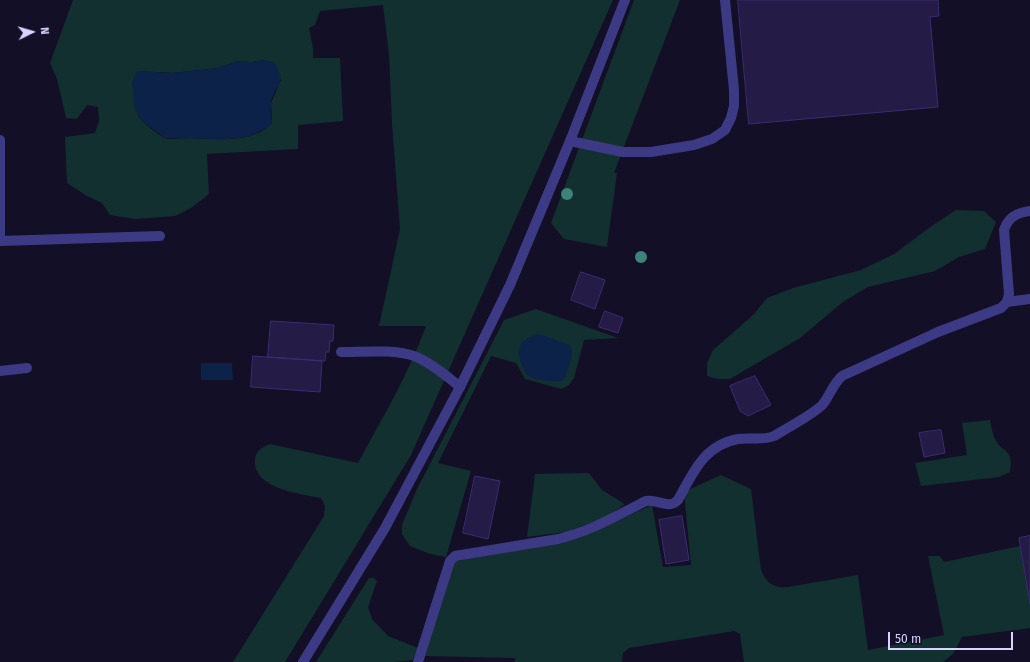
<!DOCTYPE html>
<style>
body{margin:0}
#map{position:relative;width:1030px;height:662px;overflow:hidden;background:#130f26;font-family:"Fira Sans",sans-serif}
canvas{display:block}
.north{position:absolute;left:12px;top:12px;width:40px;height:40px;-webkit-text-stroke:3px #130f26;paint-order:stroke;rotate:85deg;font-size:11px;font-weight:700;line-height:16px;text-align:center;color:#d9d4ff}
.north::after{content:'';display:block;margin:auto;width:14px;height:18px;background:#d9d4ff;clip-path:polygon(50% 0,100% 100%,50% 72%,0 100%)}
.scale{position:absolute;left:888px;top:632px;width:125px;height:18px;box-sizing:border-box;border:2px solid #d9d4ff;border-top:0;padding-left:5px;font-size:12px;line-height:14px;white-space:nowrap;color:#d9d4ff;-webkit-text-stroke:3px #130f26;paint-order:stroke}
</style>
<div id="map">
<canvas width="1030" height="662"></canvas>
<div class="north">N</div>
<div class="scale">50 m</div>
</div>
<script>
const ctx = document.querySelector('canvas').getContext('2d');
ctx.lineJoin = 'round';
function fillPath(path, color) { ctx.fillStyle = color; ctx.fill(path, 'evenodd'); }
function strokePath(path, color, width, dash) { ctx.strokeStyle = color; ctx.lineWidth = width; ctx.lineCap = dash ? 'butt' : 'round'; ctx.setLineDash(dash || []); ctx.stroke(path); }
fillPath(new Path2D(`
 M73,0H613L411,455L285,662H233L324,516L325,506L321,498C301,494 254,489 255,461C255,451 261,448 270,444L358,463C382,418 409,374 426,326H379L400,229L392,124L389,55L383,5L320,11L315,25L309,28L313,48V58H340L343,121L298,125V149L207,154L209,194L191,208L175,216L135,219L110,215L102,203L87,196L67,183L65,137L95,133L99,120L98,107L87,105L77,119L66,118L57,79L50,63ZM265,60L281,80L271,103L272,123C254,144 214,139 190,138C182,138 171,140 165,138C160,136 146,125 142,121C131,109 137,87 137,71L173,73L218,68L238,61L251,62Z
 M634,0H680L614,173H617L607,247L564,239L551,223Z
 M956,210L984,211L996,222L985,249L959,257L935,271L868,287L843,302L800,338L730,379H718L707,376V363L713,350L753,315L767,298L793,288L861,270L894,254L933,225Z
 M536,309L618,338L584,340L574,378L569,385L561,389L525,379L516,363L491,356L438,463L471,471L446,557L430,554L410,546L402,534V525L416,491L504,320Z
 M990,420C991,426 992,433 995,439C1002,454 1014,447 1010,472L999,477L921,486L915,463L967,455L962,423Z
 M589,473L602,490L625,504L608,516L566,532L527,537L535,474Z
 M721,475L751,489L761,570C767,584 773,588 788,587L858,575L868,650L944,635L928,556H940L944,562L1020,546L1030,604V628L962,637L953,654L943,662H744L740,634L734,631L629,648L623,653L622,662H515V658L425,656L453,564L456,561L537,547L579,538L652,505L663,567L691,565L684,492Z
 M369,578H374L377,581L368,607L372,619L388,636L418,648L413,660L394,662H316Z`), '#12302f');
fillPath(new Path2D(`
 M265,60L274,62C289,87 273,83 271,104C270,110 271,117 272,123L267,128L248,137L228,139L165,138L143,122L135,110L132,82L137,71L173,73L218,68L238,61L251,62Z
 M539,334L570,345C574,354 571,360 568,368C567,372 566,377 563,380C560,383 535,380 530,377C527,376 524,370 523,367C514,349 520,338 539,334Z
 M201,363H232L233,380H201Z`), '#0c2248');
const building = new Path2D(`
 M738,0H938L939,16L930,17L938,107L749,124Z
 M581,272L605,280L595,309L571,300Z
 M605,311L623,318L618,333L599,327Z
 M271,321L334,325L333,341H330L329,352H326L325,361L268,357Z
 M253,356L322,361L320,392L251,387Z
 M755,376L771,405L748,416L740,411L730,386Z
 M941,430L945,453L924,457L919,433Z
 M475,476L500,481L488,539L463,533Z
 M682,516L689,560L666,564L659,520Z
 M1030,536V604L1019,538Z`);
fillPath(building, '#241b47');
strokePath(building, '#3b2d73', 1);
strokePath(new Path2D(`
 M570,141L623,152H651L694,145L712,139L725,130L731,118L734,106V90L725,0
 M341,352C363,352 393,349 414,356C430,362 447,376 460,387`), '#3d3a85', 10);
strokePath(new Path2D(`
 M0,140V241
 M0,241L160,236
 M1007,302L1030,299
 M0,371L27,368
 M418,662L450,561L455,556L558,539C591,531 616,516 646,501C659,499 668,510 678,500C693,473 704,445 738,439C750,437 762,441 774,436C784,430 817,412 823,404C830,395 833,384 842,376L938,332L1001,308L1007,302L1009,294L1004,230C1008,217 1017,213 1030,211`), '#3d3a85', 10);
strokePath(new Path2D(`
 M303,662L385,528L460,387L510,285L570,141L625,0`), '#3d3a85', 10);
ctx.fillStyle = '#3d827b';
for (const [x, y] of [
 [567,194],
 [641,257]
]) { ctx.beginPath(); ctx.arc(x, y, 6, 0, 2 * Math.PI); ctx.fill(); }
</script>
